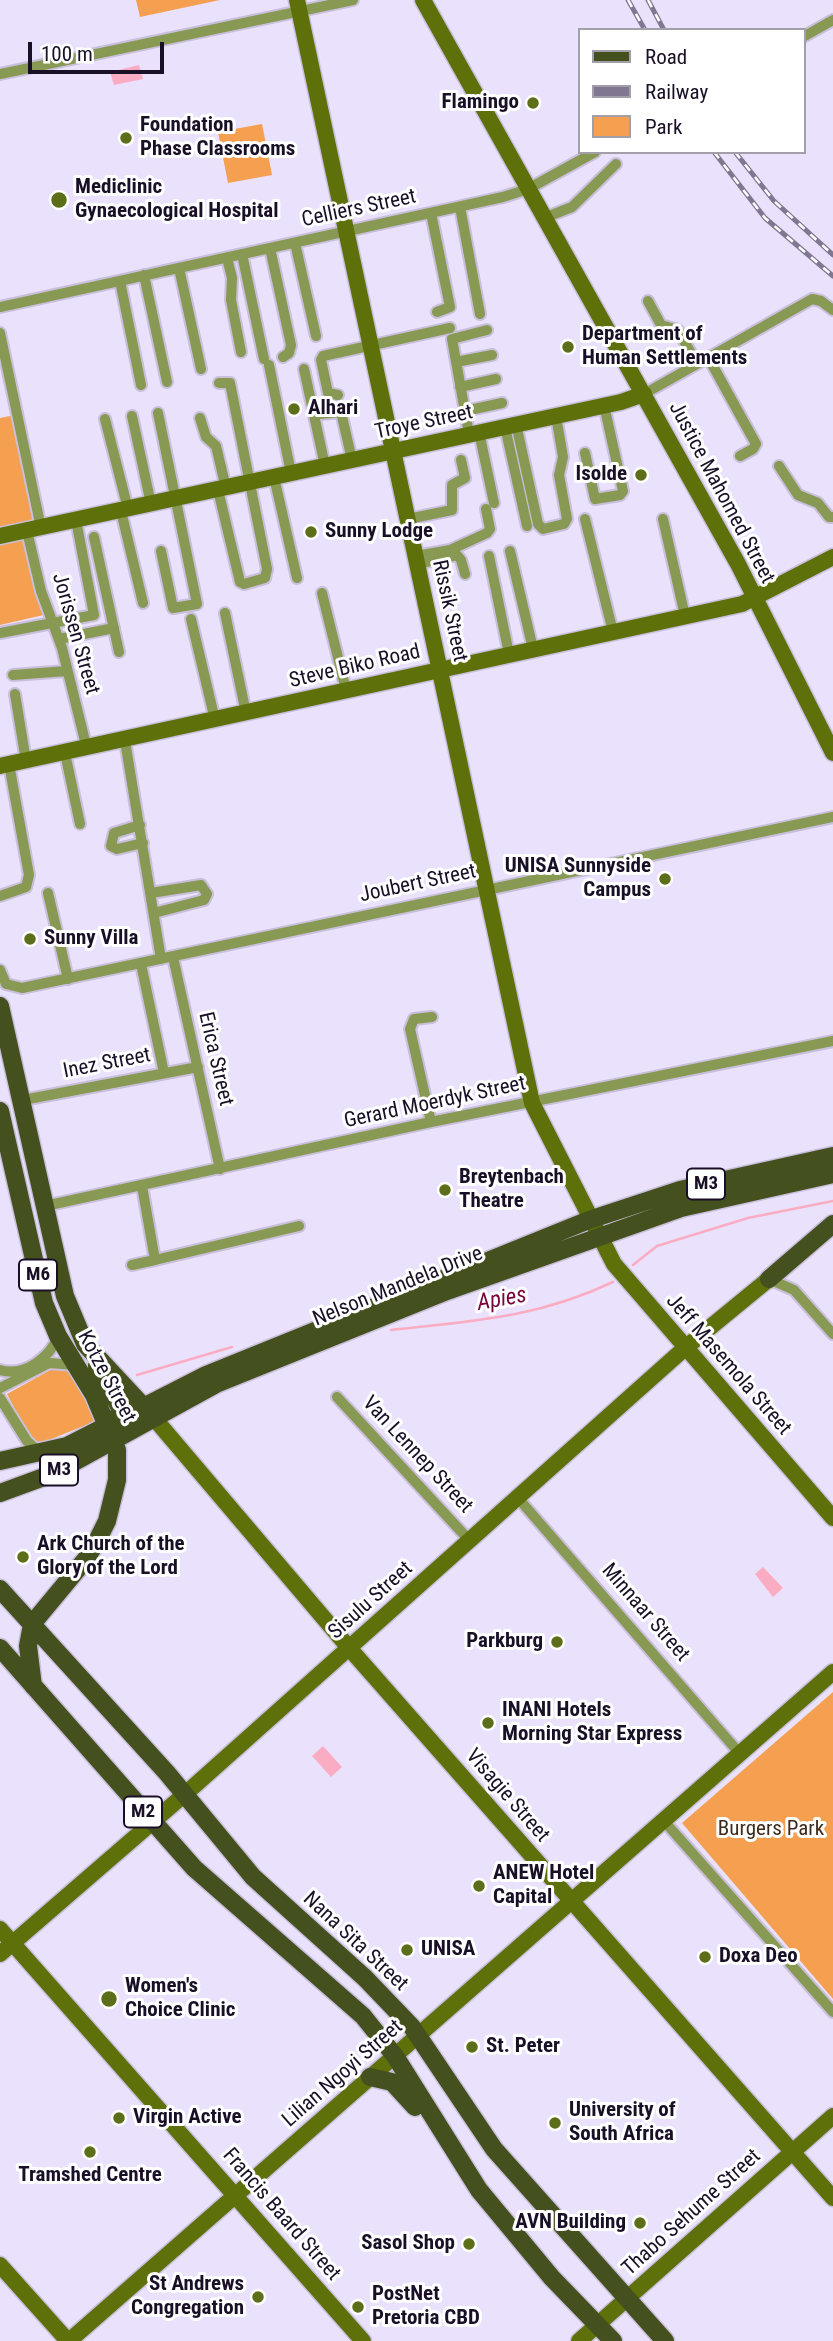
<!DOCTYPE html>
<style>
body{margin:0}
#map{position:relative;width:833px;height:2341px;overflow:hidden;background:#eae1fd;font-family:"Roboto Condensed",sans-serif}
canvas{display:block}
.legend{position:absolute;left:578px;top:28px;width:228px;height:126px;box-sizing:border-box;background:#fff;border:2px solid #a39fa9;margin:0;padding:9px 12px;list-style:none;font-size:21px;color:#190f27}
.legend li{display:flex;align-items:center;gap:14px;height:35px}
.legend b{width:35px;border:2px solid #a39fa9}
.scale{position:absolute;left:28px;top:42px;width:136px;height:32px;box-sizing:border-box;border:4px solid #190f27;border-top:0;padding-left:9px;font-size:21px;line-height:24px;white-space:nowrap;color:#190f27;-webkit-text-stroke:5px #fff;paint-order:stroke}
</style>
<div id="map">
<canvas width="833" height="2341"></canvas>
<ul class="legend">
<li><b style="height:9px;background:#44501e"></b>Road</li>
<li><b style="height:9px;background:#817791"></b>Railway</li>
<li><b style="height:19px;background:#f59f51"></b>Park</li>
</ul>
<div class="scale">100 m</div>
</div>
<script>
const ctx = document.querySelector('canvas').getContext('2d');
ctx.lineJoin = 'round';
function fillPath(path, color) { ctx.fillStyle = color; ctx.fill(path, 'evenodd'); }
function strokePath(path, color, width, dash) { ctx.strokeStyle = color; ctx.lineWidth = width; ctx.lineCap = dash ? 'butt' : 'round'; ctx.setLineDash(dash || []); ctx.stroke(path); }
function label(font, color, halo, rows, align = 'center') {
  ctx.font = font + ' "Roboto Condensed",sans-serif'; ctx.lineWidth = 6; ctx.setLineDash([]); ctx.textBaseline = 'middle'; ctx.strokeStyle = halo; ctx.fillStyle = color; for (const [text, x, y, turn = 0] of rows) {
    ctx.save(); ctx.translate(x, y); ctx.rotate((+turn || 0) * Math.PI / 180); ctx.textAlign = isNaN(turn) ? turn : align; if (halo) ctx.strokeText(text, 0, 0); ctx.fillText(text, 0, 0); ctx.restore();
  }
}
fillPath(new Path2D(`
 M136,0H220L140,17Z
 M262,124L272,175L228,183L218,132Z
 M15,415L48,614L0,625V418Z
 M61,1364L67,1366L101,1419L34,1446L7,1394Z
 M833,1692V1999L682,1823Z`), '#f59f51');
fillPath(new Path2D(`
 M139,65L143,79L114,85L110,72Z
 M763,1567L783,1588L773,1597L755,1574Z
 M323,1746L342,1767L331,1777L312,1756Z`), '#faacc2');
strokePath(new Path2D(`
 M633,1265L657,1246L748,1218L833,1201
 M391,1330C473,1321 537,1318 613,1282
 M137,1375L232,1347`), '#faacc2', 2.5);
const street = new Path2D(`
 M803,37L833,20
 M0,74L353,0
 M460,207L480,314
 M431,213L450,307L437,312
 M544,218L572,207L616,164
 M295,243L316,336
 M270,248L291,345L289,353L283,357
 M242,254L264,359
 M227,258L232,278L231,300L241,352
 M179,268L201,369
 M144,275L167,382
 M120,281L141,385
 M648,301L661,325L678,330L697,364
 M0,307L503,197L528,189L595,152
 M0,333L41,528
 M708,357L756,444L753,449L740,456
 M456,362L492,355
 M269,365L291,473
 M304,369L325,466
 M460,387L496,379
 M644,394L812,299L821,301L833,310
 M338,395L328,393L321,360L323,356L450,328
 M465,411L502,403
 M158,413L197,604L173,608L161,551
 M320,414L341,412L352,460
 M132,416L151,504
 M200,418L206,437L216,446L226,488
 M105,419L128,509
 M516,424L538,524L543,529L564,524L567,519L559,475L563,457L556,416
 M505,427L527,526
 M479,432L494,503
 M469,434L452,339L487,330
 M585,453L595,499L620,495L623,491L604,405
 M779,466L798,495L818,503L829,517H833
 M274,477L297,578
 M218,490L240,582L244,584L265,578L267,569L230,383H219
 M121,511L143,603
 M408,519L452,510V485L465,478L461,460
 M585,519L613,632
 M663,519L685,616
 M27,531L41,591L62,648L87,749
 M94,537L119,652
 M510,551L533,649
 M416,556L450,550L487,533L490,529L486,509
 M489,556L509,654
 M417,564L457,555L461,560L465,574
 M322,593L346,690
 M225,613L246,713
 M191,619L215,720
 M0,633L94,615L76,520
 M59,639L114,628
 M13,675L67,671
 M15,694L26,761
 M125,741L161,959
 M65,753L80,824
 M140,825L114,833L111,846L117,849L143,843
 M48,893L68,979
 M151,893L201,885L207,894L204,900L154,913
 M0,896L26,887L29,875L9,764
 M173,957L220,1169
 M141,964L164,1073
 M0,970L6,984L22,988L833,817
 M23,1100L198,1067
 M431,1122L410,1029L414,1019L432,1017
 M142,1186L155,1260L299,1226
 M45,1206L431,1122L833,1041
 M132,1265L155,1260
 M769,1279L794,1290L833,1334
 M0,1370C24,1377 50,1358 58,1336
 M0,1388L49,1363L75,1365
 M337,1397L469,1540
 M0,1398L27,1441L39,1452
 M518,1498L741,1755
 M664,1821L833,2012`);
const secondary = new Path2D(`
 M297,0L532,1103L614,1264L833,1518
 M423,0L738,564L833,753
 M0,536L621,402L644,394
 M0,766L742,604L833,557
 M154,1418L350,1649L833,2198
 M0,1929L363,2341
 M0,1954L193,1787L685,1348L769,1279
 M0,2265L68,2341
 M69,2341L833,1672
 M579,2341L833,2116`);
const primary = new Path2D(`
 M0,1006L65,1296L85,1344L152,1416
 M0,1111L44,1303L58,1336L94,1395L117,1450V1480L107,1521L98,1539L86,1559L32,1624L28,1646L33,1686
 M769,1279L833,1224
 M97,1366L120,1408L117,1430
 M0,1461L67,1446L206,1375L589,1220L680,1190L833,1156
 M0,1493L52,1474L216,1384L447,1291L681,1208L833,1174
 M0,1589L167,1773L253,1877L365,1978L412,2027L494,2149L665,2341
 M0,1648L194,1868L363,2016L395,2056L479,2190L552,2278L613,2341
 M370,2077L392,2082L415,2107`);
strokePath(street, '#c9bfdb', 14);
strokePath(secondary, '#c9bfdb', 19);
strokePath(primary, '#c9bfdb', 21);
strokePath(street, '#879952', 10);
strokePath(secondary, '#5d7009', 16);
strokePath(primary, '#44501e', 18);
const rail = new Path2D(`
 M628,0L645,30
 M648,0L664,30
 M714,152L765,218L833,276
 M735,152L774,201L833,255`);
strokePath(rail, '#817791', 5);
strokePath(rail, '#fff', 2.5, [8]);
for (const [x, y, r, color] of [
 [533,103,7,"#5d6e1a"],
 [126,138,7,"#5d6e1a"],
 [59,200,9,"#5d6e1a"],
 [568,347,7,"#5d6e1a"],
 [294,409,7,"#5d6e1a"],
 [641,475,7,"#5d6e1a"],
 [311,532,7,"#5d6e1a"],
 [665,879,7,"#5d6e1a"],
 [30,939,7,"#5d6e1a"],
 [445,1190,7,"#5d6e1a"],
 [23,1557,7,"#5d6e1a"],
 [557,1642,7,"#5d6e1a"],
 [488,1723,7,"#5d6e1a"],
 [479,1886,7,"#5d6e1a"],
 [407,1950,7,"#5d6e1a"],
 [705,1957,7,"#5d6e1a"],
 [109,1999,9,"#5d6e1a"],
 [472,2047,7,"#5d6e1a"],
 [119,2118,7,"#5d6e1a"],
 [555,2123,7,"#5d6e1a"],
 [90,2152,7,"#5d6e1a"],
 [640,2223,7,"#5d6e1a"],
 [469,2244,7,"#5d6e1a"],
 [258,2297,7,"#5d6e1a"],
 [358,2307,7,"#5d6e1a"]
]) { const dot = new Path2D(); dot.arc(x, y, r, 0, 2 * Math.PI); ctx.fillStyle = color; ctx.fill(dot); strokePath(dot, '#fff', 2.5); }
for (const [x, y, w] of [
 [706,1184,38],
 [38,1275,38],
 [59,1470,38],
 [143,1812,38]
]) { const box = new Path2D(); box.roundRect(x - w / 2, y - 15.5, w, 31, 5); ctx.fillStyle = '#fff'; ctx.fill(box); strokePath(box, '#190f27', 2); }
label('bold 19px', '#190f27', null, [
 ["M3",706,1184],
 ["M6",38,1275],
 ["M3",59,1470],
 ["M2",143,1812]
]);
label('bold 21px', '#190f27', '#fff', [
 ["Flamingo",519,103,"right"],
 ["Foundation",140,126],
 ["Phase Classrooms",140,150],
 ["Mediclinic",75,188],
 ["Gynaecological Hospital",75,212],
 ["Department of",582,335],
 ["Human Settlements",582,359],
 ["Alhari",308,409],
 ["Isolde",627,475,"right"],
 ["Sunny Lodge",325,532],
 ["UNISA Sunnyside",651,867,"right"],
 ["Campus",651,891,"right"],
 ["Sunny Villa",44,939],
 ["Breytenbach",459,1178],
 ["Theatre",459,1202],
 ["Ark Church of the",37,1545],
 ["Glory of the Lord",37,1569],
 ["Parkburg",543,1642,"right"],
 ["INANI Hotels",502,1711],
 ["Morning Star Express",502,1735],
 ["ANEW Hotel",493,1874],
 ["Capital",493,1898],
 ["UNISA",421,1950],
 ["Doxa Deo",719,1957],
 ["Women's",125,1987],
 ["Choice Clinic",125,2011],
 ["St. Peter",486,2047],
 ["University of",569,2111],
 ["South Africa",569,2135],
 ["Virgin Active",133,2118],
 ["Tramshed Centre",90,2176,"center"],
 ["AVN Building",626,2223,"right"],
 ["Sasol Shop",455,2244,"right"],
 ["St Andrews",244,2285,"right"],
 ["Congregation",244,2309,"right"],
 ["PostNet",372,2295],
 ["Pretoria CBD",372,2319]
], 'left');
label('21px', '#190f27', '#fff', [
 ["Celliers Street",359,209,-12],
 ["Troye Street",424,423,-12],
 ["Justice Mahomed Street",721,493,62],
 ["Rissik Street",449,611,78],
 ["Jorissen Street",75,634,74],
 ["Steve Biko Road",355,667,-13],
 ["Joubert Street",418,884,-12],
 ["Erica Street",215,1059,77],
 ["Inez Street",107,1064,-11],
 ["Gerard Moerdyk Street",435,1103,-12],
 ["Nelson Mandela Drive",398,1287,-22],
 ["Jeff Masemola Street",728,1365,49],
 ["Kotze Street",106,1377,62],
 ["Van Lennep Street",417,1455,47],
 ["Sisulu Street",371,1601,-42],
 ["Minnaar Street",645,1613,49],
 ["Visagie Street",507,1796,49],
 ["Nana Sita Street",355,1942,43],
 ["Lilian Ngoyi Street",343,2074,-41],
 ["Thabo Sehume Street",692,2213,-42],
 ["Francis Baard Street",281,2215,49]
]);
label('21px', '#3e2b1b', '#fff', [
 ["Burgers Park",771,1830]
]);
label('italic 23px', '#79003c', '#fff', [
 ["Apies",502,1300,-10]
]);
</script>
